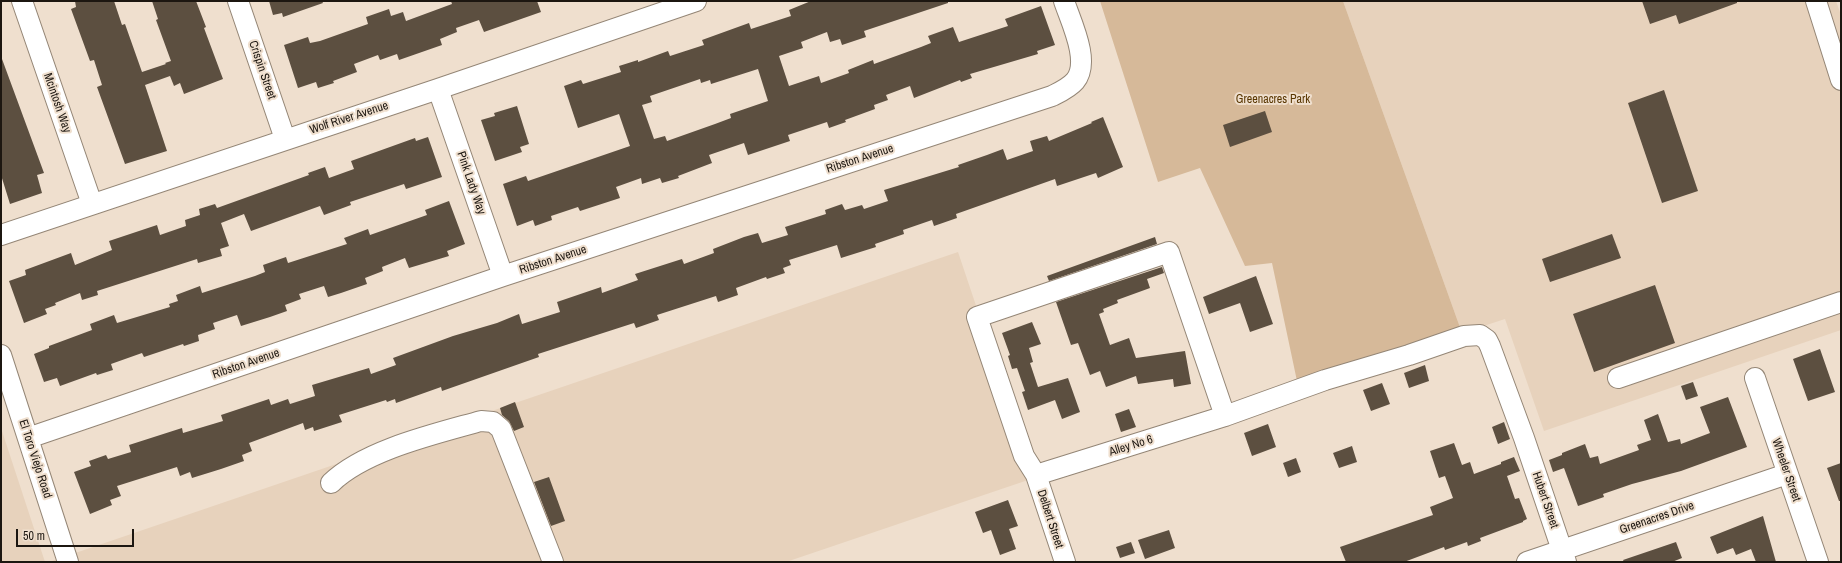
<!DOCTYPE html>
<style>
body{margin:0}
#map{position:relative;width:1842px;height:563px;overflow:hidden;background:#efdfce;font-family:"Archivo Narrow",sans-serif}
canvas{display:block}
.frame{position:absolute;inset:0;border:2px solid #1c1610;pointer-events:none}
.scale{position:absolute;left:16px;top:529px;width:118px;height:18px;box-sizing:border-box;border:2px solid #1c1610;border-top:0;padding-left:5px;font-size:12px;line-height:14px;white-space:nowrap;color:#1c1610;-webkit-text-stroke:3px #efdfce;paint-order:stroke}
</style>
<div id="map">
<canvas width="1842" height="563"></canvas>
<div class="frame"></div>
<div class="scale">50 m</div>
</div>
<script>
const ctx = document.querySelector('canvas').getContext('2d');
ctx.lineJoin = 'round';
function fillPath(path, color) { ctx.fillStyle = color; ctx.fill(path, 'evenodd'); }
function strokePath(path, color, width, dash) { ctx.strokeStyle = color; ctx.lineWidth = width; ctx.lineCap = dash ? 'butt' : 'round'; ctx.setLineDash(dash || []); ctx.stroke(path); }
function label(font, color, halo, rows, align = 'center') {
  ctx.font = font + ' "Archivo Narrow",sans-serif'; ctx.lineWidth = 4; ctx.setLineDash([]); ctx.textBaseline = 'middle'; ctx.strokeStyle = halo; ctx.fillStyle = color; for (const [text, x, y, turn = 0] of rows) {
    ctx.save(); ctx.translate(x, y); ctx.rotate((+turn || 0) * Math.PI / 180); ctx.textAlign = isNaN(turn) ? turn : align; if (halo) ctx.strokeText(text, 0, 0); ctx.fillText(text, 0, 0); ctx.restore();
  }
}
fillPath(new Path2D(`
 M1343,1H1836L1841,15V330L1544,431L1505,319L1462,333Z
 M958,252L1034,478L786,562H49Z
 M1,428L45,562H1Z`), '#e7d2bc');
fillPath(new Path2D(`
 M1100,1H1343L1462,333L1297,381L1272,263L1245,266L1200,168L1158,182Z`), '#d6b999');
fillPath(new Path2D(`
 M75,1H114L122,25L125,24L142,72L166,64L165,63L171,61L156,20L158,19L152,1H196L206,27L204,28L223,79L184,94L180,83L174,86L170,76L145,85L167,151L125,164L97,87L102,85L94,60L90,61L71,9L76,7Z
 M269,1H322L323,3L283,17L282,13L273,15Z
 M451,1H537L541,12L484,32L479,20L456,28L457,32L440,39L442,45L399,60L397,54L380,60L378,55L354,64L357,72L333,81L334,83L318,88L316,82L298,88L284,45L308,37L310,43L320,41L368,24L366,17L389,9L391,16L403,12L406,21L452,4Z
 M811,1H948V3L864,31L866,37L842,45L840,39L830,42L827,32L801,42L803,48L779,56L789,86L819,76L821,83L849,73L848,70L873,60L874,64L921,47L931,43L928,36L953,27L959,42L1008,26L1005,19L1041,6L1055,45L1037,51L1038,54L970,74L972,78L961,82L960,80L914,98L910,86L886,95L888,100L874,105L875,109L845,120L846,122L829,128L827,122L788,135L790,141L748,155L744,143L709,155L712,163L678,176L679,178L662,183L660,178L642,184L641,178L616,187L620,198L580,211L578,207L551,216L552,220L535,226L533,220L517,226L503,184L526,176L528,181L630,146L619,114L578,128L564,86L581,80L583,84L621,72L619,66L638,60V62L668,51L670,56L704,45L702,40L749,23L751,29L791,16L789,10ZM758,69L768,101L730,114L731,118L715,124L667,141L665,136L654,139L642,105L652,102L650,96L700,79L701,83L710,80L711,84Z
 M1642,1H1737V3L1679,24L1676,15L1650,24Z
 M2,59L44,173L37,175L42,193L10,204L1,175Z
 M1664,90L1698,191L1662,203L1628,103Z
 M517,106L529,144L520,147L522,152L495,161L481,120L495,116L494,113Z
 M1265,111L1272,132L1230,147L1223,125Z
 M1103,117L1123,167L1098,178L1096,173L1057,186L1055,179L956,214L957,218L934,226L932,220L903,230L904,234L875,244L876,247L841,258L837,245L789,260L791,265L783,268L785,273L767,279L766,277L736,288L738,295L718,302L716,296L657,315L659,320L636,328L634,323L538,354L539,357L442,391L441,387L396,403L395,399L387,402L386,400L339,415L342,422L314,431L313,427L305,430L303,423L249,443L252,451L242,455L244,461L221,469L192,478L190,472L180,476L177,467L117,486L121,496L110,500L112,505L90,514L74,472L91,466L89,461L106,455L108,459L131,452L129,445L182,428L183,433L223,421L221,415L269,399L271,405L288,399L290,404L315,396L312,385L369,368L371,374L396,365L393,358L453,336L497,323L519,314L522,324L560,312L557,302L601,287L602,293L638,280L635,274L682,259L684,264L714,253L713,249L744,237L758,233L762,243L788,235L785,227L826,214L825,210L842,204L845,210L862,205L864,209L888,201L884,190L959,167L958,165L987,155L1003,149L1007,160L1033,151L1030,141L1047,136L1049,141L1092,123L1091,122Z
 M428,137L442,177L406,189L404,184L350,202L351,205L324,215L320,206L251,231L244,214L221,223L229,246L220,249L222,256L198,263L197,259L97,291L98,295L82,300L80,293L55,303L56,305L45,309L47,314L24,323L9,281L26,275L25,270L71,253L75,265L112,250L109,241L157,225L160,235L186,226L185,220L200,215L199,209L215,204L217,208L309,175L308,173L325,167L329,178L354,169L351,161L415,138L416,141Z
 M449,201L465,244L447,251L449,256L409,268L405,258L382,267L383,271L365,278L367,284L341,293L328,297L324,286L299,294L301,299L285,305L287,311L270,317L241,326L237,315L213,323L215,329L198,335L199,341L184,346L183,344L144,357L142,353L111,364L113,370L97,375L96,373L60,386L57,378L44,382L34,354L49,348V346L92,330L90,324L114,315L117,323L170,307L169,304L178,301L176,295L200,286L202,293L255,276L265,272L263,265L286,257L288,263L347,244L344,238L368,229L370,235L427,215L425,210Z
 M1612,234L1621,258L1550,282L1542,259Z
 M1155,237L1157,244L1049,281L1047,276Z
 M1162,267L1164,273L1147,279L1150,288L1117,300L1118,303L1103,309L1104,312L1099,314L1110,345L1129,338L1136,358L1185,351L1191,384L1174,387L1173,379L1138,384L1136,376L1106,387L1100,371L1090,375L1078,343L1071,345L1056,302Z
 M1256,276L1273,324L1250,332L1240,303L1209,314L1203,297Z
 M1655,285L1675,343L1594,372L1573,314Z
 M1032,322L1041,344L1029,348L1033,362L1030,363L1038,387L1068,378L1080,412L1062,419L1055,400L1028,410L1022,392L1025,391L1017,368L1012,369L1008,356L1010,355L1002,333Z
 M1820,349L1835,392L1808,401L1793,359Z
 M1425,365L1429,381L1409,388L1404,373Z
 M1693,382L1698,396L1686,400L1681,386Z
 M1382,383L1390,404L1371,411L1363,390Z
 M1728,397L1747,447L1681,471L1632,484L1603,494L1604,497L1578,506L1564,468L1553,472L1549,460L1562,455V453L1585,444L1590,458L1598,456L1600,464L1639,450L1637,445L1651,440L1644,420L1658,414L1668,442L1680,439L1681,444L1710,433L1700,407Z
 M515,402L524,427L514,431L509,421L502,415L500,408Z
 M1129,409L1136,427L1121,432L1115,414Z
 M1504,422L1510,439L1498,444L1492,427Z
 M1268,424L1276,447L1252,456L1244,433Z
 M1454,443L1462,465L1470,462L1474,474L1501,464V462L1514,457L1520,471L1507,476L1515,499L1519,498L1527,519L1523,521V522L1480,538L1481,541L1468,546L1467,542L1445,550L1444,547L1404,562H1346L1340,547L1433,515L1430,507L1453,498L1445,476L1439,478L1430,451Z
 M1352,446L1357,462L1339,468L1333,453Z
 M1296,458L1301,472L1288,477L1283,463Z
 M1841,463V501H1839L1827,468Z
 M549,477L565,521L551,526L534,482Z
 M1008,500L1018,526L1009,529L1016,549L1000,555L991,530L983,533L975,512Z
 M1763,516L1776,562H1756L1751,549L1736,555L1733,548L1717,554L1710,537Z
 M1169,530L1175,548L1145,559L1138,540Z
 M1131,542L1135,553L1120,558L1116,547Z
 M1676,542L1682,558L1672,562H1624L1623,560Z`), '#5c4f40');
const minor = new Path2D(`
 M22,1L92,204
 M238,1L285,139
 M1816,1L1841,80
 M438,89L503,276
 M1,235L438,89L696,1
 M1,355L68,562
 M1618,378L1841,302
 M1755,378L1818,562
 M28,438L503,276L1052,96C1060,92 1069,88 1075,81C1091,62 1071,22 1064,1
 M1036,475L1225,416L1325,380L1409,355L1464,336L1480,335L1487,340L1490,346L1524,438L1566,562
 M331,483C365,450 435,434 481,421L493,422L501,429L553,562
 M1065,562L1036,475L1024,456L977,317L1169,252L1225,416
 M1527,562L1787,474`);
strokePath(minor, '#948676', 22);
strokePath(minor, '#fff', 20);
label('12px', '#1c1610', '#efdfce', [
 ["Crispin Street",262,70,71],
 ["Mcintosh Way",57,103,71],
 ["Wolf River Avenue",349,118,-18],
 ["Ribston Avenue",860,159,-18],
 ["Pink Lady Way",471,183,71],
 ["Ribston Avenue",553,260,-18],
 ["Ribston Avenue",246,364,-19],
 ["Alley No 6",1131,446,-17],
 ["El Toro Viejo Road",35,459,72],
 ["Wheeler Street",1786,470,71],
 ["Hubert Street",1545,500,71],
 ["Greenacres Drive",1657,518,-19],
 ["Delbert Street",1050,519,72]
]);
label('12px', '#593600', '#efdfce', [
 ["Greenacres Park",1273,100]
]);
</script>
